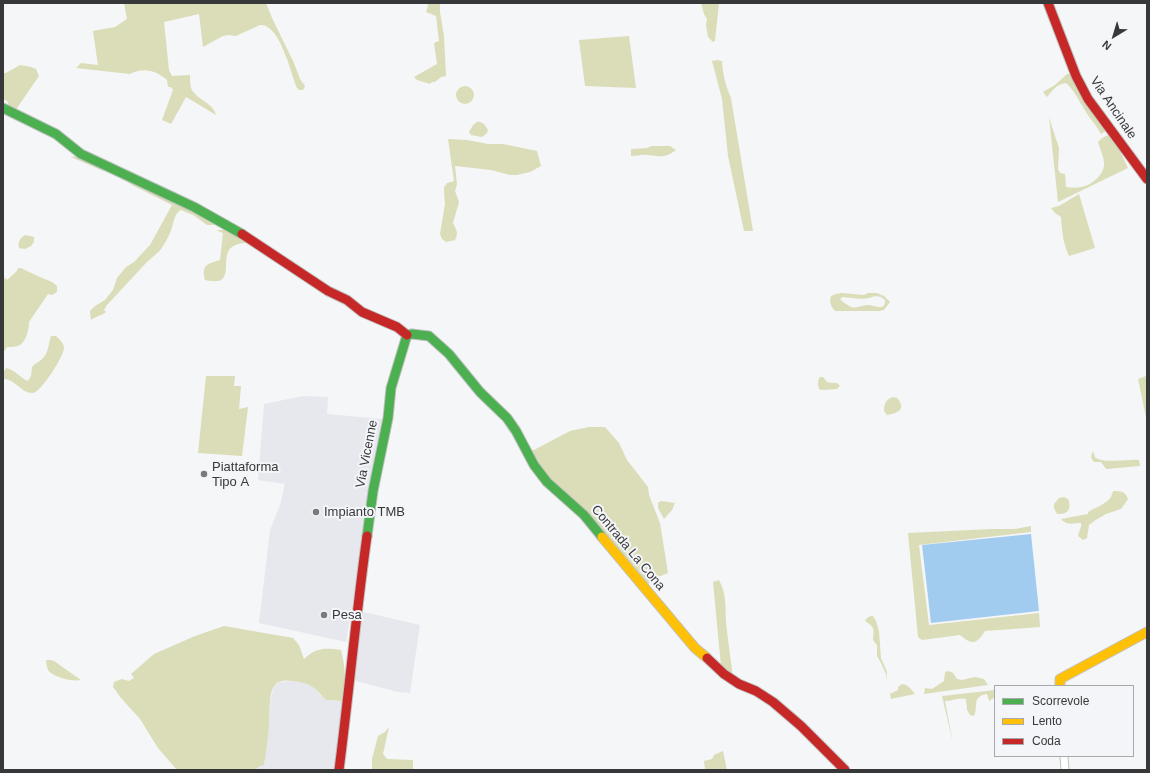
<!DOCTYPE html>
<style>
body{margin:0}
#map{position:relative;width:1150px;height:773px;overflow:hidden;background:#f5f6f7;font-family:Helvetica,sans-serif}
canvas{display:block}
.frame{position:absolute;inset:0;border:4px solid #373839;pointer-events:none}
.legend{position:absolute;left:994px;top:685px;width:140px;height:72px;box-sizing:border-box;background:#f4f5f8;border:1px solid #a8a9ac;margin:0;padding:5px 7px;list-style:none;font-size:12px;color:#373839}
.legend li{display:flex;align-items:center;gap:8px;height:20px}
.legend b{width:20px;border:1px solid #a8a9ac}
.north{position:absolute;left:1094px;top:16px;width:40px;height:40px;-webkit-text-stroke:3px #f4f5f8;paint-order:stroke;rotate:218deg;font-size:11px;font-weight:700;line-height:16px;text-align:center;color:#373839}
.north::after{content:'';display:block;margin:auto;width:14px;height:18px;background:#373839;clip-path:polygon(50% 0,100% 100%,50% 72%,0 100%)}
</style>
<div id="map">
<canvas width="1150" height="773"></canvas>
<div class="frame"></div>
<ul class="legend">
<li><b style="height:5px;background:#4caf50"></b>Scorrevole</li>
<li><b style="height:5px;background:#ffc107"></b>Lento</li>
<li><b style="height:5px;background:#c62828"></b>Coda</li>
</ul>
<div class="north">N</div>
</div>
<script>
const ctx = document.querySelector('canvas').getContext('2d');
ctx.lineJoin = 'round';
function fillPath(path, color) { ctx.fillStyle = color; ctx.fill(path, 'evenodd'); }
function strokePath(path, color, width, dash) { ctx.strokeStyle = color; ctx.lineWidth = width; ctx.lineCap = dash ? 'butt' : 'round'; ctx.setLineDash(dash || []); ctx.stroke(path); }
function label(font, color, halo, rows, align = 'center') {
  ctx.font = font + ' Helvetica,sans-serif'; ctx.lineWidth = 4; ctx.setLineDash([]); ctx.textBaseline = 'middle'; ctx.strokeStyle = halo; ctx.fillStyle = color; for (const [text, x, y, turn = 0] of rows) {
    ctx.save(); ctx.translate(x, y); ctx.rotate((+turn || 0) * Math.PI / 180); ctx.textAlign = isNaN(turn) ? turn : align; if (halo) ctx.strokeText(text, 0, 0); ctx.fillText(text, 0, 0); ctx.restore();
  }
}
fillPath(new Path2D(`
 M303,396L328,397L327,414L383,419L375,456L352,607L346,642L259,623L270,530L280,505L285,484L258,480L264,404Z
 M359,611L420,625L410,693L398,692L352,680Z
 M290,681L305,683L312,686L326,700L344,701L335,770H255L260,766L264,765L269,724L270,702L274,686L279,682Z`), '#e6e8ed');
fillPath(new Path2D(`
 M124,3H266L272,18L294,63L300,79L305,86L303,90H299L297,88C291,74 280,23 260,25L236,36L229,35L223,36L203,47L199,14L164,22L169,70L172,76L190,75C190,79 190,84 191,88C196,100 213,102 216,115L186,97L171,124L162,120L173,90L171,87H168L167,80C156,70 143,67 130,74L76,68L81,63L98,65L93,31L115,27L127,19Z
 M427,3H440V12L444,36L446,76L441,77L435,82H432L430,84L417,80L414,77L437,64L434,43L439,41L436,16L426,12L428,6Z
 M701,3H719L715,41L713,42L708,37L706,25L707,19L704,14Z
 M629,36L636,88L585,86L579,40Z
 M717,60L722,61C723,75 725,84 731,98L753,231H744L728,156L722,99L712,61Z
 M20,65L31,67L36,69L39,76L15,111L9,108C9,103 8,101 3,99V73H6Z
 M1067,74H1070L1084,100L1106,131L1101,134C1096,124 1088,117 1083,107C1077,98 1074,90 1066,83C1057,84 1053,90 1047,97L1043,92L1055,85Z
 M456 95a9 9 0 1 1 18 0a9 9 0 1 1-18 0Z
 M1049,117L1053,130L1059,148L1058,169L1060,173L1065,174L1066,187C1072,188 1079,188 1085,186C1092,184 1103,175 1104,166C1105,159 1100,149 1098,142L1102,138L1108,135L1120,151L1128,168L1058,202Z
 M477,122C482,121 485,125 488,130L487,133L482,137L471,135L469,132L473,125Z
 M448,139L467,140L488,144H503L537,151L541,166L530,172L517,175H510L491,170L455,166L457,184L455,191L459,202L453,223C456,229 459,233 455,240L446,242L442,239L440,234L445,204L444,192V187L447,183L454,181Z
 M651,146H670L676,150C664,159 661,156 648,155C643,154 637,156 631,156V149L647,148Z
 M79,156L220,225H207L193,215L181,210C173,214 174,225 170,233C167,239 162,250 156,254C153,257 149,260 146,263L107,305L104,310L106,312C101,316 96,316 91,320L90,311L95,306L105,300L113,290L117,278L126,267L134,262L150,245L172,205L134,186L112,173L101,170L71,157Z
 M1079,194L1095,248L1069,256C1063,243 1062,231 1061,217L1055,213L1051,208L1059,206Z
 M216,230H228L251,243C213,241 234,272 221,280C217,282 210,281 205,280C201,264 208,264 220,260L223,233Z
 M25,235L30,236L34,237V242L31,246L25,249L19,248C18,242 19,239 25,235Z
 M18,268H21L25,270L42,278L52,282L57,286V292L52,295L48,294L29,322C29,329 26,343 18,346C15,347 10,347 7,347L3,353V281L5,278L3,275L7,280L17,271Z
 M842,293L864,295L868,293H877L884,296L890,302L884,310L879,311H835C831,306 829,303 831,296L836,294ZM875,296L881,297L885,300C886,312 874,305 867,305C861,305 857,309 851,307C847,305 843,302 840,299L843,297C855,298 863,301 875,296Z
 M51,336H56C59,339 64,343 64,348C64,356 41,392 33,393C24,394 17,383 9,380C7,379 5,379 3,379V373L6,368C16,370 20,378 28,381L31,376L32,367C35,363 40,362 43,358C49,352 48,344 51,336Z
 M206,376H235L234,386H241L239,409L248,407L242,456L198,453Z
 M1146,376L1147,382V422L1138,379Z
 M820,377H823L827,382C832,384 837,381 840,386L837,389L822,390L819,389C818,385 817,381 820,377Z
 M893,397L897,398C901,402 904,409 897,412C894,414 890,414 887,415L884,411C884,404 886,399 893,397Z
 M589,427H605L619,443L627,460L648,487L649,495L660,523L668,573L658,577L646,586L547,478L530,452L570,431Z
 M1093,451C1093,452 1095,456 1095,457C1101,464 1130,459 1139,460L1140,466L1106,469L1101,462H1094C1090,458 1091,456 1093,451Z
 M1113,491C1121,491 1125,491 1128,499L1121,509L1106,514L1094,521L1089,525L1087,538L1083,540L1078,536C1079,531 1082,527 1081,523C1073,523 1067,526 1061,519L1088,514V512C1098,506 1111,503 1113,491Z
 M1064,497L1068,499C1072,509 1068,515 1057,514L1054,508V504L1059,498Z
 M661,501L675,503L672,510L664,519L658,508V503Z
 M1031,526V532L919,545L929,625L1039,613L1040,627L985,631C976,645 972,645 960,635L922,640L918,637L908,533L992,529H1015Z
 M719,580C727,595 725,607 726,623C728,641 731,660 733,679L721,666L713,582Z
 M871,616H873L876,621L879,631L881,658L887,672L886,681V674L881,663L877,656V645L873,640C874,630 875,627 865,621L867,618Z
 M224,626L293,638L299,645L304,659C317,647 325,648 341,650C346,669 345,681 344,701L326,700C314,687 311,683 292,681C287,680 279,680 275,685C268,693 270,715 269,725C268,738 266,752 264,765L260,766L255,770H177L158,748L140,719L121,698L113,687L114,682L122,679L129,681L134,678L131,674L154,654L195,636Z
 M46,660H50L54,661L81,680C72,682 53,677 48,670C47,667 46,663 46,660Z
 M949,671L953,673L957,679L962,680L975,677L984,679L988,685L924,694L925,688L932,689L944,681L945,672Z
 M902,684C907,684 912,690 915,694L891,699L890,694L898,690V687Z
 M995,690V697L989,701L987,694C971,697 979,705 974,716L970,715L967,710L966,699C959,697 952,701 945,701L953,743L942,696Z
 M389,727L383,754L387,759L413,760V770H372V759L378,736L385,732Z
 M723,751L727,770H705L704,761L712,759L714,755Z`), '#daddb7');
fillPath(new Path2D(`
 M1031,534L1039,611L931,623L922,545Z`), '#a2cbf0');
const street = new Path2D(`
 M1064,756L1065,770`);
const fast = new Path2D(`
 M3,108L56,134L81,154L194,207L242,234
 M407,335L412,334L429,336L449,354L480,392L507,418L516,431L534,465L547,482L584,515L602,537
 M367,536L373,491L388,418L391,388L407,335`);
const slow = new Path2D(`
 M602,537L695,648L707,658
 M1060,686V679L1147,632`);
const jam = new Path2D(`
 M1048,3L1076,76L1088,99L1147,179
 M242,234L328,291L347,300L362,312L397,327L407,335
 M707,658L724,674L739,684L756,691L773,702L801,726L845,770
 M339,770C349,692 356,614 367,536`);
strokePath(street, '#c0c1c2', 9);
strokePath(fast, '#c0c1c2', 11);
strokePath(slow, '#c0c1c2', 11);
strokePath(jam, '#c0c1c2', 11);
strokePath(street, '#fefefe', 7);
strokePath(fast, '#4caf50', 9);
strokePath(slow, '#ffc107', 9);
strokePath(jam, '#c62828', 9);
for (const [x, y, r, color] of [
 [204,474,4,"#7a7a7c"],
 [316,512,4,"#7a7a7c"],
 [324,615,4,"#7a7a7c"]
]) { const dot = new Path2D(); dot.arc(x, y, r, 0, 2 * Math.PI); ctx.fillStyle = color; ctx.fill(dot); strokePath(dot, '#f4f5f8', 1.5); }
label('13px', '#373839', '#f4f5f8', [
 ["Via Ancinale",1113,108,56],
 ["Via Vicenne",367,454,-79],
 ["Contrada La Cona",628,548,50]
]);
label('13px', '#373839', '#f4f5f8', [
 ["Piattaforma",212,467],
 ["Tipo A",212,482],
 ["Impianto TMB",324,512],
 ["Pesa",332,615]
], 'left');
</script>
